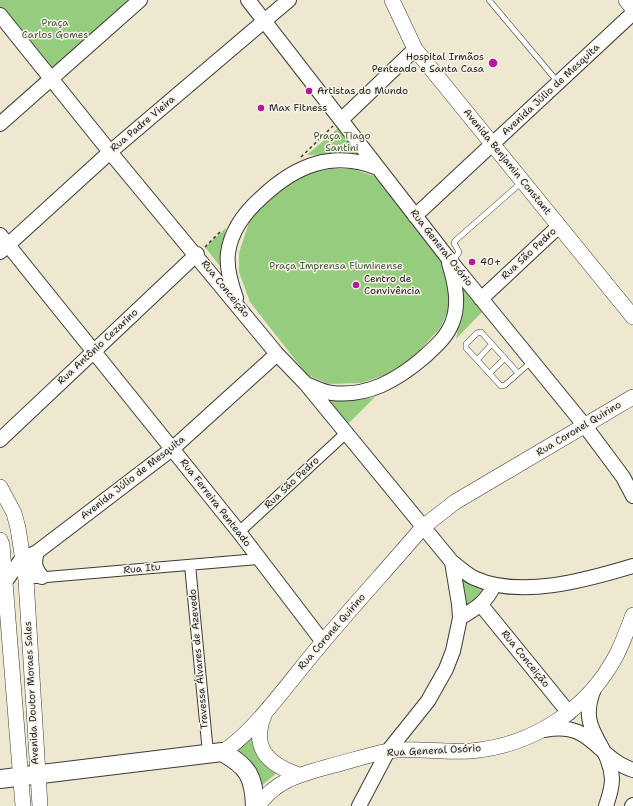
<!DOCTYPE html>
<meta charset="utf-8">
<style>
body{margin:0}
canvas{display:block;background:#eee8d0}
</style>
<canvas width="633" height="806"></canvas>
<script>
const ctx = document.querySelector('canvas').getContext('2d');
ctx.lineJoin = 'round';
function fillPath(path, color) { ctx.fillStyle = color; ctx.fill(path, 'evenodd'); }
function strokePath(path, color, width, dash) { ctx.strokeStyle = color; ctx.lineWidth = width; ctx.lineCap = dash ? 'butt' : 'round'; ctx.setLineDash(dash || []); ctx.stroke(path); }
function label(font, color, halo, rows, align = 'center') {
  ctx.font = font + ' "Shantell Sans",sans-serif'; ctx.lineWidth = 3; ctx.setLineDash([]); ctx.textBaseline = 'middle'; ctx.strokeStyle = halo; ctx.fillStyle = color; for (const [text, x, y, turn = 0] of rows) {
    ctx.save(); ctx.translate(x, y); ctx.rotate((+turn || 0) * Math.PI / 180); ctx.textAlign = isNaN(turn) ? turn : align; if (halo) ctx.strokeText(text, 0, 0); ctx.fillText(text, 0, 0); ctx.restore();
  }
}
fillPath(new Path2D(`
 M0,0H129L52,71L0,7Z
 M344,123L368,157L352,154L307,155Z
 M331,169H353L383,179L439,252L448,289V311L440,328L421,349L402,367L385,375L361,383L329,384L307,375L250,302L239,272V253L250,219L275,193L304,174Z
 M226,228L222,251L223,270L205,247Z
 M459,275L484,310L456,339C461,316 464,297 459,275Z
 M375,397L347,425L326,398L358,400Z
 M459,572L489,587L464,610Z
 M251,732L277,773L261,786L232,752Z`), '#96cc7e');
const lane = new Path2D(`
 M489,0L557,81
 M453,261L459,252L454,243L456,240L522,182
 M477,360L492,344
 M490,373L505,358
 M518,373L481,332L477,333L466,344V348L501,386L505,385L531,362`);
const street = new Path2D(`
 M239,532L346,433
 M190,565L208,753
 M35,578L258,559`);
const secondary = new Path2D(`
 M248,0L448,258L585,426L623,477L633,496
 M0,15L110,152L277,354L306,384L452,562C459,567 466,574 474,578C520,599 587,580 633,566
 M341,120L415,49
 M0,124L140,0
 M415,216L633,13
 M0,235L239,532L323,642
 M0,252L110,152L289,0
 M236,298C231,284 226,268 228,253C231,230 245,212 262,197C296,165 333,150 378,168
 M481,299L559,226
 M306,384C314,387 323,392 332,393C368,397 397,380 423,358C434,348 447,337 452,323C460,304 455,283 449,263
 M0,440L197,254
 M37,552C34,562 34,568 42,577
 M0,583L5,582L21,560L37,552L172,449L277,354
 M481,605L569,713
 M460,618C475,609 487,602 494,585
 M594,689C576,732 610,742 612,779C612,789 609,797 606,806
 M545,730C592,720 596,758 633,770
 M359,806L388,751L428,701L446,669L453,651L460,618L459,604L452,562
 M632,806L633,805`);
const primary = new Path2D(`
 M392,0L415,49L633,317
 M626,0L633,9
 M0,487L14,513L18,528L26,580L40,806
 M0,540L2,545L23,806
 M265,713C250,747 267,764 299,775
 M222,752C253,734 292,678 317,649C351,608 388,568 423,527L455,502L633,397
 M258,806C275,781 298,775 327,767C347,762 368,755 388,751C415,747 443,753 470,751C532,746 588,710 617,654C623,642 628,628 633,615`);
const highway = new Path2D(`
 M0,779L222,752C248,766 254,777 255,806`);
strokePath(lane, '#3c3b37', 6);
strokePath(street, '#3c3b37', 12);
strokePath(secondary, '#3c3b37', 16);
strokePath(primary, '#3c3b37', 16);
strokePath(highway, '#3c3b37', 20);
strokePath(new Path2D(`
 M301,157L333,126
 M205,247L222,230`), '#3c3b37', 1.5, [3, 3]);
strokePath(lane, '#fff', 5);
strokePath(street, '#fff', 10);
strokePath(secondary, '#fff', 14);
strokePath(primary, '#fff', 15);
strokePath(highway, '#fff', 18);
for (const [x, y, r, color] of [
 [493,63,5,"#b5179e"],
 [309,91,4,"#b5179e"],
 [261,108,4,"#b5179e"],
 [472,262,4,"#b5179e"],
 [356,285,4,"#b5179e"]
]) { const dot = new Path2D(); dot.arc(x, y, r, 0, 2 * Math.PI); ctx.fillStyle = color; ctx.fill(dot); strokePath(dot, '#f7f3e8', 1.5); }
label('10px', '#475a3e', '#f7f3e8', [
 ["Praça",55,23],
 ["Carlos Gomes",55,35],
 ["Praça Tiago",342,136],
 ["Santini",342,148],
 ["Praça Imprensa Fluminense",336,266]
]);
label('10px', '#1c1c1c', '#f7f3e8', [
 ["Hospital Irmãos",484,57,"right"],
 ["Penteado e Santa Casa",484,69,"right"],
 ["Artistas do Mundo",317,91],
 ["Max Fitness",269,108],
 ["40+",480,262],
 ["Centro de",364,279],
 ["Convivência",364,291]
], 'left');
label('10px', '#1c1c1c', '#f7f3e8', [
 ["Avenida Júlio de Mesquita",551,90,-43],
 ["Rua Padre Vieira",143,124,-40],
 ["Avenida Benjamin Constant",507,162,51],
 ["Rua General Osório",441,248,52],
 ["Rua São Pedro",529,254,-43],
 ["Rua Conceição",225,289,51],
 ["Rua Antônio Cezarino",98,347,-43],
 ["Rua Coronel Quirino",579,429,-31],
 ["Avenida Júlio de Mesquita",133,478,-38],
 ["Rua São Pedro",292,483,-43],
 ["Rua Ferreira Penteado",215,503,52],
 ["Rua Itu",142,569,-5],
 ["Rua Coronel Quirino",332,632,-49],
 ["Travessa Álvares de Azevedo",199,659,-95],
 ["Rua Conceição",525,659,51],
 ["Avenida Doutor Moraes Sales",32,693,-93],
 ["Rua General Osório",434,751,-3]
]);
</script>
